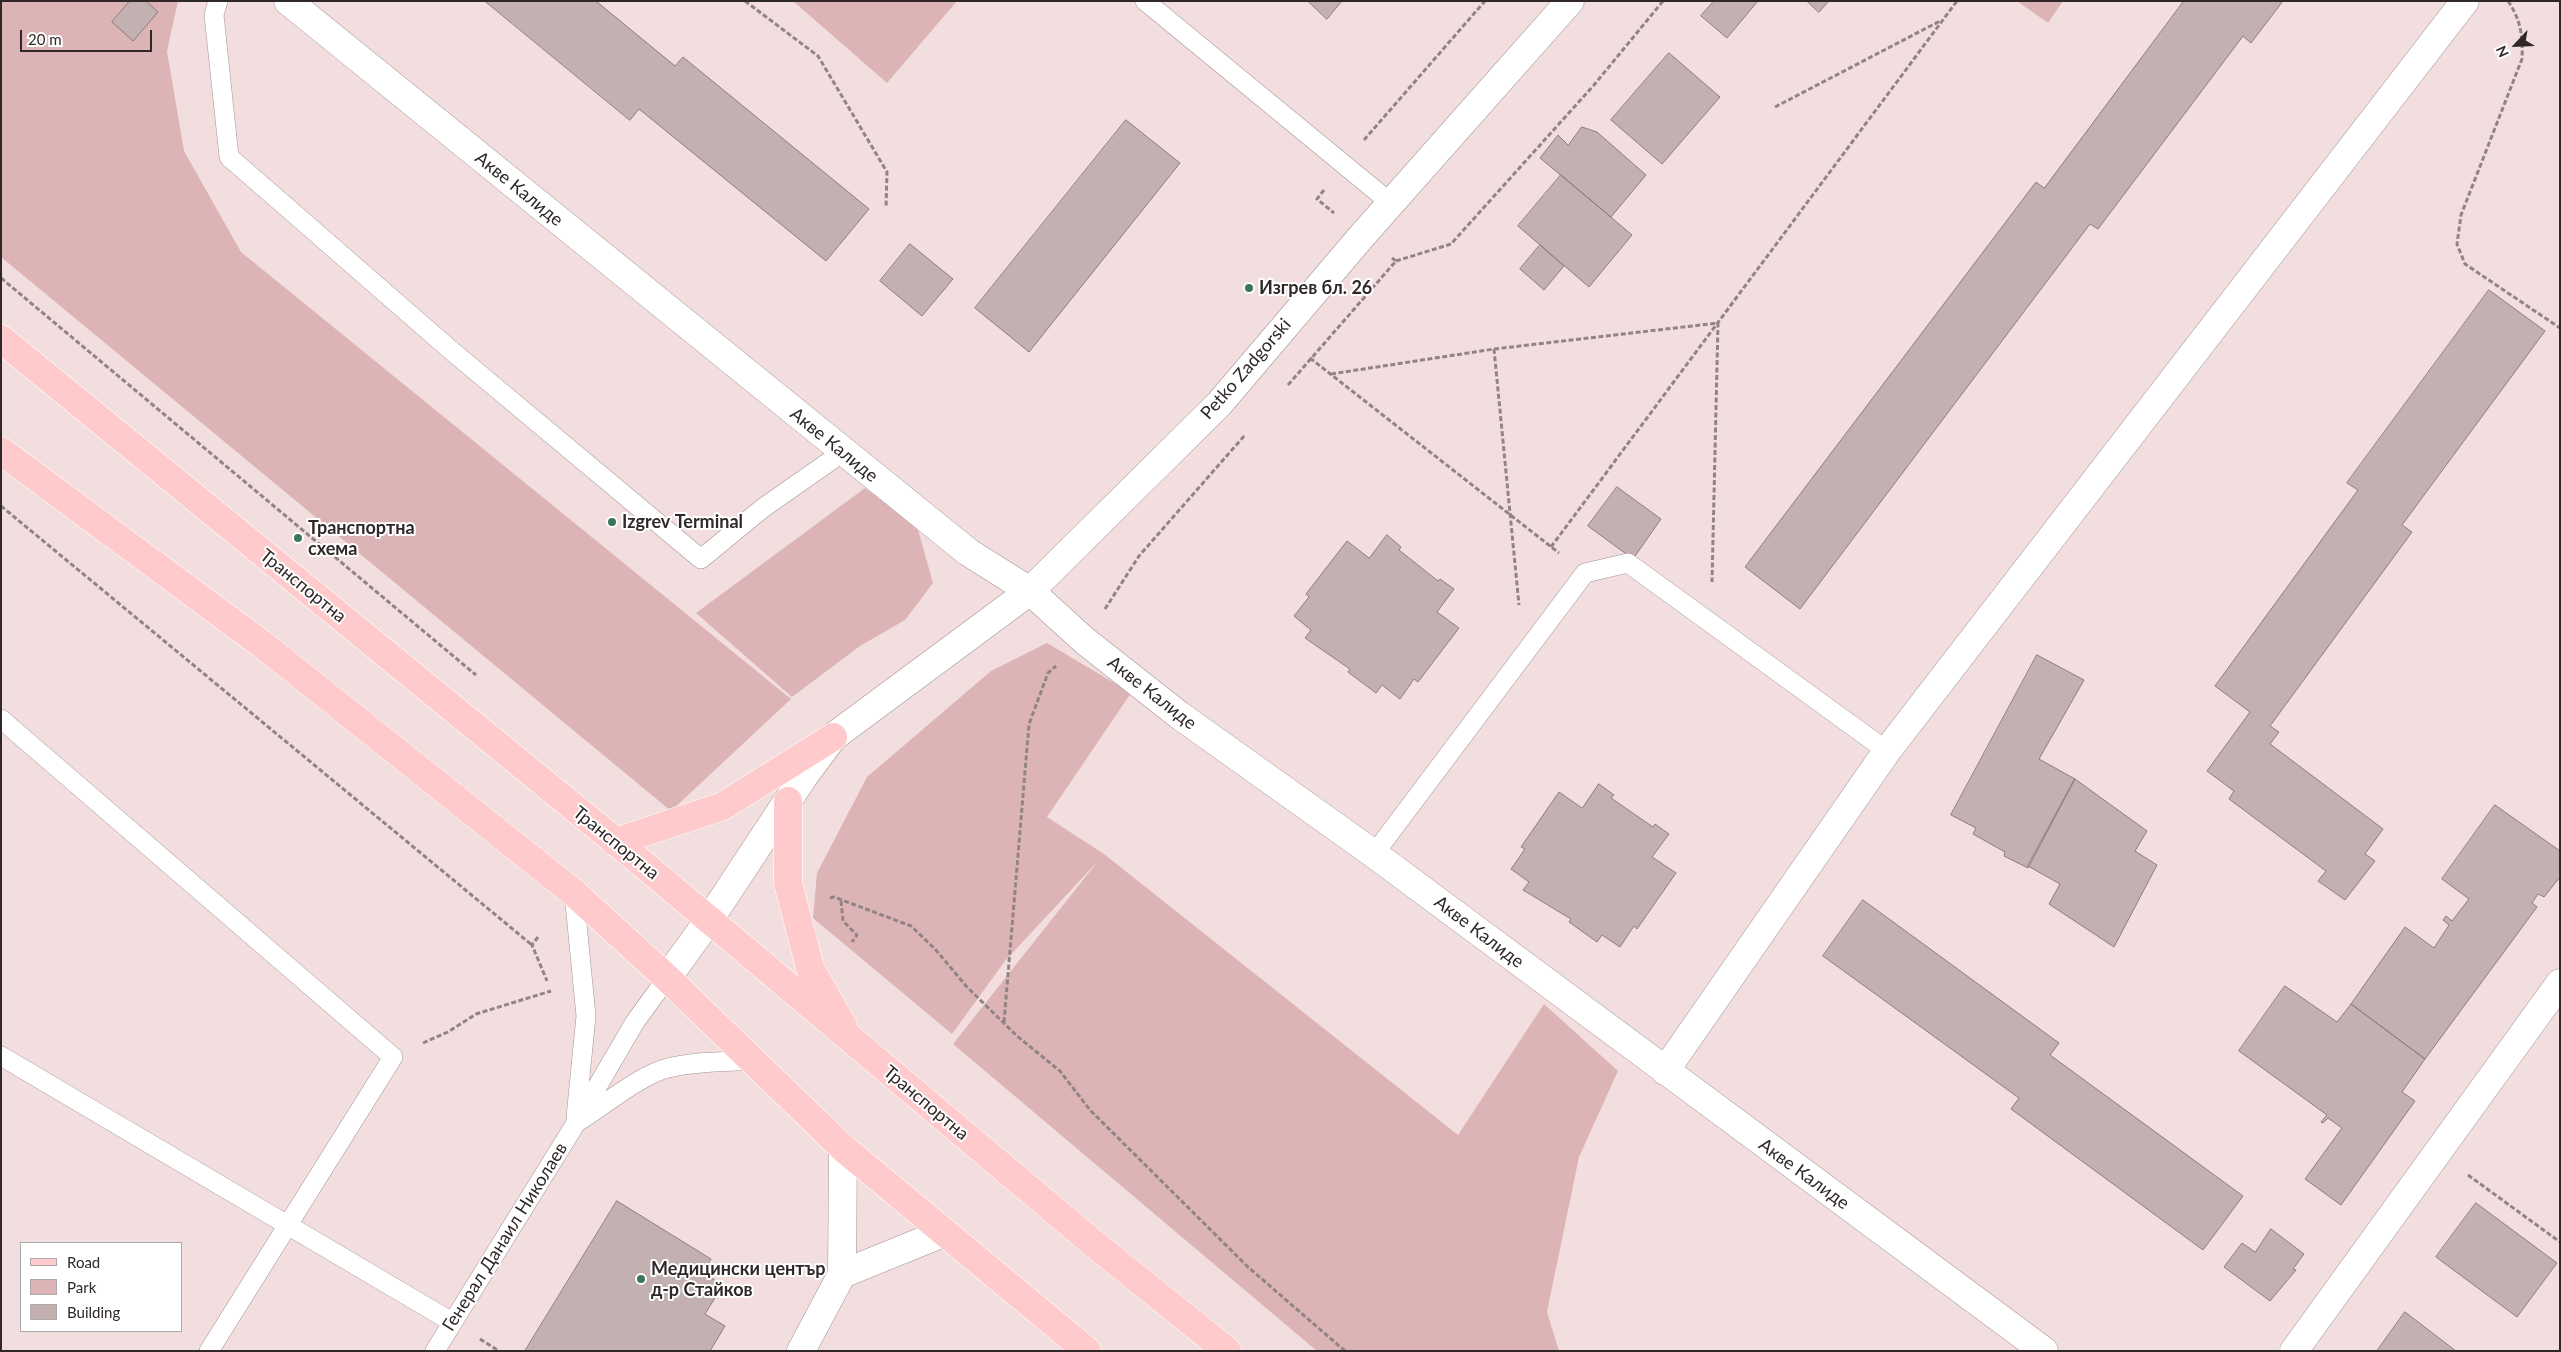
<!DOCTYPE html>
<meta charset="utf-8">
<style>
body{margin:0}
#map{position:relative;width:2561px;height:1352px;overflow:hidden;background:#f2dede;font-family:Lato,sans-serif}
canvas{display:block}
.frame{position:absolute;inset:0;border:2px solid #2f2728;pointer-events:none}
.legend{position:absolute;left:20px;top:1242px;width:162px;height:90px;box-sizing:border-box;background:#fff;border:1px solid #aca9a9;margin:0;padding:6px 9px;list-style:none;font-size:15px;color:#2f2728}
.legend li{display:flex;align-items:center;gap:10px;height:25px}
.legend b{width:25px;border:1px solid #aca9a9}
.north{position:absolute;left:2491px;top:20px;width:50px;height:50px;-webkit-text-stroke:4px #fff;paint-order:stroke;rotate:245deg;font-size:14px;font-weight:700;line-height:20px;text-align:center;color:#2f2728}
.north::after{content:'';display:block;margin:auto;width:18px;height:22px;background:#2f2728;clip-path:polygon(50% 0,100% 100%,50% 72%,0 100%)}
.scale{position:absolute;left:20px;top:30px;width:132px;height:22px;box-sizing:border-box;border:2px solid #2f2728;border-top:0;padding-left:6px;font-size:15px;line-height:18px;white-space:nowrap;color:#2f2728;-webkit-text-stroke:4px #fff;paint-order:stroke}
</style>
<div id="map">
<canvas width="2561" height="1352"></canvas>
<div class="frame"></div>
<ul class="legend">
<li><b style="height:6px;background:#ffcacc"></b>Road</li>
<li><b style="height:14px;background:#ddb4b6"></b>Park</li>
<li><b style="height:14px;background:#c3b0b0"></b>Building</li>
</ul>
<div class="north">N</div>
<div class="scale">20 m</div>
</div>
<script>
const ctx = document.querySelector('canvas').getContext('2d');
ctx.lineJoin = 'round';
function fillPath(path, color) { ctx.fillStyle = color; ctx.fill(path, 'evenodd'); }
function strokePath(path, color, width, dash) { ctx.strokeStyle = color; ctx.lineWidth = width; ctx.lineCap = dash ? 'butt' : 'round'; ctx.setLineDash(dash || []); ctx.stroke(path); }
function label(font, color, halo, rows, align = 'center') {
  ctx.font = font + ' Lato,sans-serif'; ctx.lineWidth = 4; ctx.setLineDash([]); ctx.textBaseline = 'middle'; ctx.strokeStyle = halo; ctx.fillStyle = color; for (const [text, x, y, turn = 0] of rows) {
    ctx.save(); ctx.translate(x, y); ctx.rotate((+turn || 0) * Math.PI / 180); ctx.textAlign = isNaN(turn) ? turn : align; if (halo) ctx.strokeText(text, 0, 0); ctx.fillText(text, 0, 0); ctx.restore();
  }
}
fillPath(new Path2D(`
 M1,1H178L167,51L184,151L241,252L791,699L671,811L1,257Z
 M793,1H957L887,83Z
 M2017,1H2063L2048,23Z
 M865,488L917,526L933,583L905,620L860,646L792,697L696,613Z
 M1047,643L1131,693L1047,817L1104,854L1458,1135L1544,1004L1618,1071L1579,1157L1547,1312L1559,1351H1317L953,1044L1098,861L1005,961L952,1034L813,918L817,873L867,777L991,671Z`), '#ddb4b6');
const building = new Path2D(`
 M130,1H146L158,12L133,41L112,22Z
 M485,1H596L675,66L683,57L869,209L826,261L639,109L630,120Z
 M1308,1H1342L1327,19Z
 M1714,1H1758L1727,38L1701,16Z
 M1807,1H1829L1819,12Z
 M2184,1H2283L2251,43L2243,36L2098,229L2090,224L1800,609L1745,567L2036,182L2044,188Z
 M1669,53L1720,97L1662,164L1611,120Z
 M1126,120L1180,163L1029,352L975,308Z
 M1582,127L1597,132L1646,175L1611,217L1540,158L1558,135L1568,145Z
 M1561,175L1632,235L1589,287L1518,226Z
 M910,244L953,279L922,316L880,281Z
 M1540,245L1564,266L1544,290L1520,269Z
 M2489,290L2545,331L2402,525L2412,532L2270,726L2279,732L2270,744L2383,829L2365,854L2375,861L2345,900L2318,881L2326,871L2229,799L2234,791L2207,771L2250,712L2215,686L2358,490L2347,483Z
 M1617,487L1661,519L1633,559L1588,526Z
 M1387,535L1401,547L1399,550L1438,581L1440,579L1454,589L1437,612L1459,628L1418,682L1414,679L1400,699L1382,685L1376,693L1348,672L1350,669L1305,638L1311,630L1294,616L1309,597L1306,594L1347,541L1369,558Z
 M2037,655L2084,680L2039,759L2075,779L2028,868L2004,856L2005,852L1973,834L1976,828L1951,815Z
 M2075,779L2147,831L2135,851L2157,865L2114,947L2049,904L2060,884L2028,866Z
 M1599,784L1614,795L1611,798L1653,827L1655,824L1669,834L1652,857L1676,873L1637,929L1634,926L1620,947L1602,935L1597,942L1569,922L1571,919L1523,890L1529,882L1511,869L1525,849L1521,847L1559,792L1582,808Z
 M2495,805L2560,851V877L2544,897L2538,894L2532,903L2537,907L2425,1059L2351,1004L2405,927L2434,948L2449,925L2443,920L2446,916L2452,921L2469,899L2442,879Z
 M1863,900L2059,1043L2050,1055L2243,1196L2203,1250L2011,1109L2019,1098L1823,956Z
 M2285,986L2337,1022L2351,1004L2425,1059L2402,1092L2415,1101L2341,1205L2305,1179L2342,1128L2328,1118L2323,1123L2321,1122L2327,1115L2239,1051Z
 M617,1201L711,1259L703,1273L723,1285L705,1314L725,1326L710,1351H525Z
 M2476,1203L2557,1263L2517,1317L2436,1257Z
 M2271,1229L2304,1254L2293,1269L2296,1270L2270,1301L2224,1267L2242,1243L2255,1252Z
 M2405,1312L2456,1351H2377Z`);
fillPath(building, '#c3b0b0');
strokePath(building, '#8e7b7c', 1);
const service = new Path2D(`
 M218,1L214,15L229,157L453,352L701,559L763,508L843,452
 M1145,1L1392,204
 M1,719L393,1057L209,1351
 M1374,854L1585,573L1628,563L1887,751
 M574,893L586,1016L576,1117
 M1,1056L452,1322
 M579,1121C603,1106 642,1074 668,1068C696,1061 725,1062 753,1060
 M435,1351L576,1123L635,1022L667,978`);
const minor = new Path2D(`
 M288,1L968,552L1030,591L1085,641L1179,715L1374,854L2044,1351
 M1665,1071L1887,751L2465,1
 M842,1274L943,1233
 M801,1351L842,1274L843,1148
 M2294,1351L2560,983`);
const tertiary = new Path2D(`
 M667,978L709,920L804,776L833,737L1030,591L1219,404L1361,237L1570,1`);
const primary = new Path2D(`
 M1,339L637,859L1093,1243L1227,1351
 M1,451L263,645L574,893L667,978L843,1148L1087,1351
 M788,801V883L810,968L843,1026
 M615,842L723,806L833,737`);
strokePath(service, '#a49292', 20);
strokePath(minor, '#a49292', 29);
strokePath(tertiary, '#a49292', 29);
strokePath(primary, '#fff', 29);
strokePath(new Path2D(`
 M745,1L818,56L887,172L886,208
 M2508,1C2521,20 2523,37 2522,59L2461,215L2457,244L2465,264L2560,328
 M1775,107L1940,21
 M1364,140L1485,1
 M1324,190L1317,199L1334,213
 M1396,261L1451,244L1594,85L1663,1
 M1,278L476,675
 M1494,349L1519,605
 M1310,358L1559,553
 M1331,374L1494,349L1718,323L1712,582
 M1288,385L1396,261L1392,258
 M1,506L532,945
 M1551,547L1957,1
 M1105,609L1139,556L1245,435
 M830,898L834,897L911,926L935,949L967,987L1017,1036L1060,1071L1090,1110L1248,1267L1345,1351
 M841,901L843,921L857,935L852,942
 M538,937L532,945L547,981
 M1004,1022L1029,724L1048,673L1056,666
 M423,1043L448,1032L476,1014L551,991
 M2468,1175L2560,1242
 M480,1339L499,1351`), '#928484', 3, [5, 2.5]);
strokePath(service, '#fff', 19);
strokePath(minor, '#fff', 28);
strokePath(tertiary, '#fff', 28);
strokePath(primary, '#ffcacc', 28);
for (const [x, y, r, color] of [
 [1249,288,5,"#3b755f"],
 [612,522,5,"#3b755f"],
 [298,538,5,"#3b755f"],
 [641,1279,5,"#3b755f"]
]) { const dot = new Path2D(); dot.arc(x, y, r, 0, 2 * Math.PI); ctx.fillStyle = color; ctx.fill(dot); strokePath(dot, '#fff', 2); }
label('18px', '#2f2728', '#fff', [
 ["Акве Калиде",519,189,39],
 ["Petko Zadgorski",1246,369,-49],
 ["Акве Калиде",834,445,39],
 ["Транспортна",303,586,39],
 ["Акве Калиде",1152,693,38],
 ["Транспортна",616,843,39],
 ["Акве Калиде",1479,932,37],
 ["Транспортна",926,1103,40],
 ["Акве Калиде",1804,1174,36],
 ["Генерал Данаил Николаев",505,1237,-58]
]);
label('bold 18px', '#2f2728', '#fff', [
 ["Изгрев бл. 26",1259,288],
 ["Izgrev Terminal",622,522],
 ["Транспортна",308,528],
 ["схема",308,549],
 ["Медицински център",651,1269],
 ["д-р Стайков",651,1290]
], 'left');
</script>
